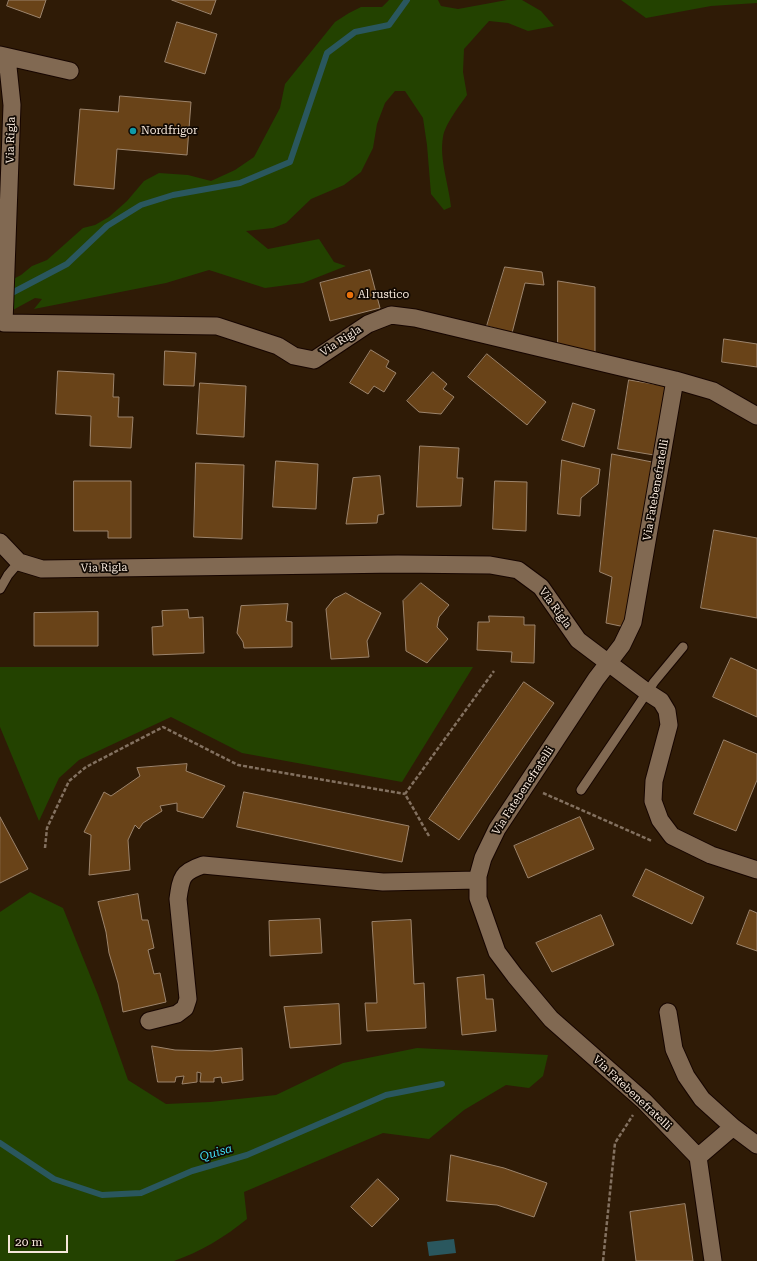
<!DOCTYPE html>
<style>
body{margin:0}
#map{position:relative;width:757px;height:1261px;overflow:hidden;background:#2f1b06;font-family:"Roboto Serif",serif}
canvas{display:block}
.scale{position:absolute;left:8px;top:1235px;width:60px;height:18px;box-sizing:border-box;border:2px solid #f5e7da;border-top:0;padding-left:5px;font-size:12px;line-height:14px;white-space:nowrap;color:#f5e7da;-webkit-text-stroke:3px #100802;paint-order:stroke}
</style>
<div id="map">
<canvas width="757" height="1261"></canvas>
<div class="scale">20 m</div>
</div>
<script>
const ctx = document.querySelector('canvas').getContext('2d');
ctx.lineJoin = 'round';
function fillPath(path, color) { ctx.fillStyle = color; ctx.fill(path, 'evenodd'); }
function strokePath(path, color, width, dash) { ctx.strokeStyle = color; ctx.lineWidth = width; ctx.lineCap = dash ? 'butt' : 'round'; ctx.setLineDash(dash || []); ctx.stroke(path); }
function label(font, color, halo, rows, align = 'center') {
  ctx.font = font + ' "Roboto Serif",serif'; ctx.lineWidth = 3.5; ctx.setLineDash([]); ctx.textBaseline = 'middle'; ctx.strokeStyle = halo; ctx.fillStyle = color; for (const [text, x, y, turn = 0] of rows) {
    ctx.save(); ctx.translate(x, y); ctx.rotate((+turn || 0) * Math.PI / 180); ctx.textAlign = isNaN(turn) ? turn : align; if (halo) ctx.strokeText(text, 0, 0); ctx.fillText(text, 0, 0); ctx.restore();
  }
}
fillPath(new Path2D(`
 M389,0H438L441,6L458,9L507,0H522L541,11L554,26L528,31L508,23L489,21L464,49L463,72L467,95C460,105 445,124 443,137C439,159 449,185 451,207L444,210L431,194L427,145L423,118L405,91H395L385,103L377,124L373,148L361,172L344,185L311,199L286,223L273,228L246,231L268,249L319,239L334,262L346,266L303,283L265,288L209,270L166,283L34,309L42,299L35,298L0,317V286L21,275L32,266L47,260L83,228L95,225L109,217L127,201L144,181L159,173L188,175L211,181L235,170L254,157L280,108L285,84L335,22L349,13L361,7H382Z
 M621,0H757V3L711,6L646,18Z
 M0,667H473L402,782L242,753L171,717L79,760L59,778L39,821L0,727Z
 M30,892L63,908L98,995L128,1080L166,1104L210,1102L276,1095L343,1063L417,1048L548,1055L543,1076L529,1088L506,1085L464,1110L429,1139L383,1133L244,1192L247,1219C225,1237 200,1252 174,1261H0V912Z`), '#234200');
fillPath(new Path2D(`
 M454,1239L456,1253L429,1256L427,1242Z`), '#2a575e');
strokePath(new Path2D(`
 M8,295L67,264L107,226L141,205L173,195L240,183L290,162L327,53L355,32L389,25L407,0
 M0,1143L54,1179L102,1195L141,1193L192,1171L247,1155L386,1095L442,1084`), '#2a575e', 6);
const building = new Path2D(`
 M9,0H46L40,18L7,6Z
 M172,0H216L211,14Z
 M177,22L217,34L205,74L165,62Z
 M120,96L191,102L187,155L117,149L114,189L74,185L80,109L118,112Z
 M505,267L542,272L544,285L525,283L512,333L487,326Z
 M370,270L380,308L330,321L320,283Z
 M558,281L595,287V354L558,344Z
 M724,339L757,344V367L722,362Z
 M371,350L389,361L386,367L396,373L384,392L374,386L368,394L350,383Z
 M165,351L196,353L194,386L164,385Z
 M487,354L546,402L527,425L468,377Z
 M58,371L114,374L113,397H119L118,417H133L131,448L90,446L91,416L56,414Z
 M433,372L447,384L443,389L454,397L441,414L419,412L407,401Z
 M629,380L666,386L654,455L618,449Z
 M200,383L246,386L244,437L197,434Z
 M573,403L595,410L584,447L562,440Z
 M420,446L459,448L457,478H463L461,506L417,507Z
 M612,454L652,462L625,627L606,623L612,577L600,572Z
 M562,460L600,469L598,484L581,498L580,516L558,514Z
 M276,461L318,464L316,509L273,507Z
 M196,463L244,465L242,539L194,537Z
 M380,476L384,514L378,515L377,523L346,524L353,478Z
 M74,481H131V538H108V531H74Z
 M495,481L527,482L526,531L493,529Z
 M714,530L757,538V618L701,608Z
 M421,583L449,605L439,617L437,627L448,639L427,663L406,651L403,601Z
 M346,593L381,613L367,641L369,657L331,659L326,609L334,599Z
 M288,604L286,621L292,622V647L244,648L243,642L237,633L241,606Z
 M188,610L189,618L203,617L204,653L153,655L152,627L163,626L162,611Z
 M98,612V646H34V613Z
 M489,616L524,617V625H535L534,663L511,662L512,652L477,650L478,622H489Z
 M731,658L757,670V717L713,697Z
 M524,682L554,703L459,840L429,819Z
 M724,740L757,754V780L736,831L694,814Z
 M187,764L186,771L225,786L203,818L177,811V803L160,806L162,811L143,823L139,829L135,825L128,840L130,870L89,875L91,835L84,832L104,792L111,796L140,776L137,768Z
 M244,792L409,826L402,862L237,827Z
 M0,817L28,869L0,883Z
 M580,817L594,849L528,878L514,846Z
 M646,869L704,897L692,924L633,896Z
 M138,894L142,920H148L154,948L148,950L154,974L160,973L166,1002L123,1012L118,983L109,953L106,932L98,902Z
 M750,910L757,913V951L737,944Z
 M601,915L614,945L552,972L536,943Z
 M320,919L322,953L270,956L269,921Z
 M411,920L414,984L424,983L426,1028L367,1031L365,1003H377L372,922Z
 M484,975L486,999H493L496,1031L462,1035L457,978Z
 M339,1004L341,1044L290,1048L284,1007Z
 M152,1046L175,1050L212,1051L242,1048L243,1080L222,1083L221,1077L214,1078V1082H200L201,1073L197,1072V1082L182,1084L184,1076L176,1077L175,1082H158Z
 M451,1155L504,1168L547,1183L534,1217L497,1205L447,1201Z
 M378,1179L399,1199L372,1227L351,1207Z
 M685,1204L693,1261H636L630,1212Z`);
fillPath(building, '#694318');
strokePath(building, '#9c846c', 1);
const lane = new Path2D(`
 M0,589L8,575L19,562
 M581,790L654,682L683,647`);
const street = new Path2D(`
 M0,55L70,71
 M0,57L8,67L12,105L4,323L217,326L278,346L294,356L314,360L368,324L391,315L415,318L675,380L713,391L757,416
 M675,380L633,622L622,645L596,679L497,829L483,858L478,876V898L497,952L515,976L551,1019L644,1101L698,1157L713,1261
 M0,542L19,562L42,569L398,564L490,565L518,570L541,587L578,640L647,692L661,701L667,711L669,725L654,781L653,801L660,820L672,836L711,855L757,870
 M668,1012L674,1049L686,1076L702,1099L733,1127
 M149,1021L177,1014L185,1008L188,999L178,899C181,877 182,872 203,865L383,882L478,880
 M698,1157L733,1127L757,1145`);
strokePath(lane, '#160500', 11);
strokePath(street, '#160500', 19);
strokePath(new Path2D(`
 M543,793L652,841
 M429,836L405,794L494,671
 M45,848L47,828L69,781L86,767L163,727L238,765L405,794
 M603,1261L615,1143L633,1115`), '#837160', 2.5, [4, 2]);
strokePath(lane, '#816952', 9);
strokePath(street, '#816952', 17);
for (const [x, y, r, color] of [
 [133,131,4,"#0f9aa8"],
 [350,295,4,"#e8710a"]
]) { const dot = new Path2D(); dot.arc(x, y, r, 0, 2 * Math.PI); ctx.fillStyle = color; ctx.fill(dot); strokePath(dot, '#100802', 1.5); }
label('11px', '#f5e7da', '#100802', [
 ["Nordfrigor",141,131],
 ["Al rustico",358,295]
], 'left');
label('11px', '#f5e7da', '#100802', [
 ["Via Rigla",11,140,-88],
 ["Via Rigla",341,341,-33],
 ["Via Fatebenefratelli",656,490,-80],
 ["Via Rigla",104,568,-1],
 ["Via Rigla",555,608,54],
 ["Via Fatebenefratelli",523,791,-57],
 ["Via Fatebenefratelli",632,1093,43]
]);
label('italic 12px', '#40daef', '#100802', [
 ["Quisa",216,1153,-16]
]);
</script>
